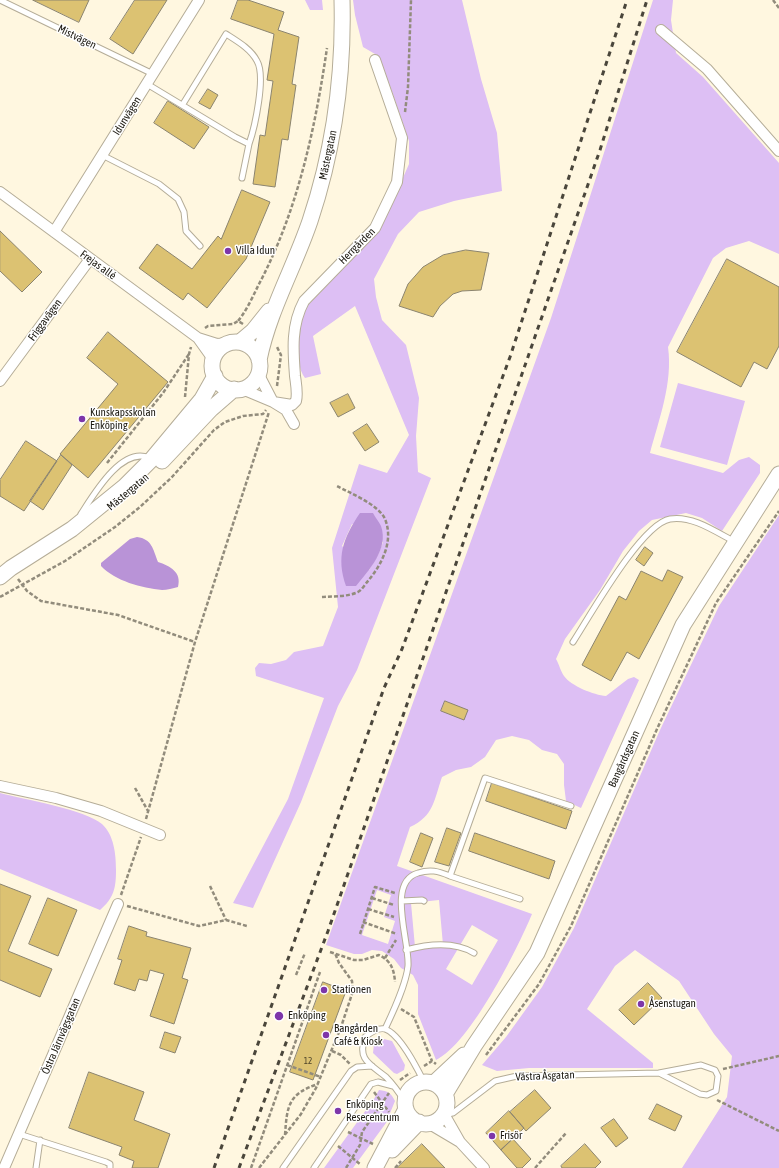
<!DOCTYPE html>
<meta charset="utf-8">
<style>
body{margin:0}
canvas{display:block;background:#fff7e0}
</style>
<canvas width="779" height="1168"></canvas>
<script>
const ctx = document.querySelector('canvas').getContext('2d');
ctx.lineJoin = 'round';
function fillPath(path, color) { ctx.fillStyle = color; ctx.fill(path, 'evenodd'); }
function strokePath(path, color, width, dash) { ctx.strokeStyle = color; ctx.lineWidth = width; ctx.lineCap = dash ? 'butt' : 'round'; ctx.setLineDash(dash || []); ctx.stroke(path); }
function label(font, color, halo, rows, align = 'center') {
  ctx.font = font + ' "Asap Condensed",sans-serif'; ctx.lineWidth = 3; ctx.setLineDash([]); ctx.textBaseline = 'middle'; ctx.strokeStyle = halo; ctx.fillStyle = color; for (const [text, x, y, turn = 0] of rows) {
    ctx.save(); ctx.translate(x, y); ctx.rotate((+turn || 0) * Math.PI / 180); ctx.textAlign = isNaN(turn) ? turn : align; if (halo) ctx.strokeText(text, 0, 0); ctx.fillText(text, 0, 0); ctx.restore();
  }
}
fillPath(new Path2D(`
 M305,0H322L323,10H310Z
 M353,0H462L481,79L497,133L502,191L454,201L419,212L398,234L374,279L376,297L382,320L406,345L419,398L416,436L418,472L431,478L357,670L338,706L301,802L253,908L233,903L288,799L324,698L256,676L255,668L259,663L271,664L286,660L294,652L323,646L338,607L332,548L359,464L387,473L409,435L355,306L313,336L321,374L305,378C293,362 298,322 308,305L380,230L409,164V141L389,83L375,54L363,47L355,15ZM352,524L383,542L378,555L369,570L342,546Z
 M653,0H673L671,20L676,53L703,77L779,163V254L749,241L726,248L713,258L668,347C673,383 659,419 650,453L723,473L739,460L749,457L760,465V473L722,531L702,518L686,513L652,520L639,531L623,551L600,590L565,639L556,659C559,664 561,672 564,676C571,686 594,695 606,696L628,679L634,677L639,680L581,808L566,801L564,785V764L557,754L542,750L529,740L512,736L496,740L485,757L471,767L456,770L442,777C434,800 434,816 410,827L397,866L532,914C517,950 470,1044 436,1060L418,1014V985L413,975L401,968L394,959L382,951L372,950L362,954H354L326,945L551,318ZM377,890L391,895L384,917L395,921L388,944L362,935ZM439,900L443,945L415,947L411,903ZM472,925L498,940L472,985L446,969Z
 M678,383L745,401L727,465L660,447Z
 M779,515V1168H682L727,1097L732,1056L714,1034L679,981L635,950L615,966L587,1009L653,1063V1068H529L497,1071L482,1065L506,1037L542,987L574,928L660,730L719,606Z
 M0,793C23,799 86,810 102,824C114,835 116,854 116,870C116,888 114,898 100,910L0,869Z
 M380,1038L392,1041L405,1065L404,1070L397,1074L394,1073L373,1053L374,1044Z
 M379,1090C388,1091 391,1093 395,1101L386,1123L353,1168H324L374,1099Z`), '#ddbff4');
fillPath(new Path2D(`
 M360,513H373C375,517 379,522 381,526C389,549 369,570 356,586H346C336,557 343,538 360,513Z
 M137,537C152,539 153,549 158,562C170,566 182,572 178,587C173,588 167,590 162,590C142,588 115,581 101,566V563L130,539Z`), '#b993d7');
const building = new Path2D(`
 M33,0H89L79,22Z
 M135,0H167L133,54L110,39Z
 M238,0H248L284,12L278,30L299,37L292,84L296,85L288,140L282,139L275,187L253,184L260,135L265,136L273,81L267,80L274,34L231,19Z
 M208,89L218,95L210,109L199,103Z
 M168,101L209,127L194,149L154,123Z
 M242,190L270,202L246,259L207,308L188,293L183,300L139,268L157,244L192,269L218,236L221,239Z
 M0,231L42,272L22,292L0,271Z
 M466,250L489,253L481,290L462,291L453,294L440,306L433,317L399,306L408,284L423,267L443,255Z
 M727,259L779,287V346L767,369L754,362L741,387L677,352Z
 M108,332L168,382L88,478L60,454L118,384L87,358Z
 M348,394L355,408L338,417L330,403Z
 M367,424L379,442L365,451L353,433Z
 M26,441L57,461L24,511L0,496V480Z
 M61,455L72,465L43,510L30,501Z
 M645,547L653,553L644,566L636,560Z
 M668,570L683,577L639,659L627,652L611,681L582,665L619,596L626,600L641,571L662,581Z
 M445,701L468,710L464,720L441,711Z
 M492,783L572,811L566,829L486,801Z
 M447,828L461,833L449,866L435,862Z
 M421,833L433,838L422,867L410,862Z
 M475,833L555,861L549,879L469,851Z
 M0,884L31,896L8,951L52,969L40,997L0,980Z
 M48,898L77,910L58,956L29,944Z
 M129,926L147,932L146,936L191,948L182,978L188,980L174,1024L150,1016L164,974L150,970L147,981L139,979L135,991L114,984L122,960L118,959Z
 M323,982L346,991L313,1080L290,1072Z
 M648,983L662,998L634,1025L619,1010Z
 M165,1032L181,1037L175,1053L160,1048Z
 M89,1072L144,1092L134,1120L170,1134L158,1168H132L134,1161L119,1155L122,1147L69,1128Z
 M535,1090L551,1108L526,1131L510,1112Z
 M657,1104L682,1116L675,1131L649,1119Z
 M509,1111L524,1128L501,1150L486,1133Z
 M614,1119L628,1138L616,1147L601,1128Z
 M513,1139L531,1159L522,1168H517L501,1150Z
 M422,1144L445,1168H397Z
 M585,1144L601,1162L595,1168H562L561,1166Z`);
fillPath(building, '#dcc272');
strokePath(building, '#8b846f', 1);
const lane = new Path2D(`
 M0,0L153,74
 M147,84L235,137L249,144C255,127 266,76 257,61C251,49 237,41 226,34L183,104
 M102,155L159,184L178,199L184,212L186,231L200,246
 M242,178L249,144
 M81,514C94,494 122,446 149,458
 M573,642C590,616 641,524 670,519C692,515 716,532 735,542
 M450,876L520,899
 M402,901L422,900L424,901
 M406,950C428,944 454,941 474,953
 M385,1029C393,1012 406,985 408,966C410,942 386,882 418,873C430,869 438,871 450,876L485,778L571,806
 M405,1102C400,1094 393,1084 386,1077C370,1064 357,1060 365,1037C370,1033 378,1027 385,1029C400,1034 417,1068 424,1082
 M444,1114L453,1113L495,1081L517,1076L659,1073L700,1094L707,1095L716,1091L718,1076L715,1070L701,1065L659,1073
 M19,1134L106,1162L110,1164V1168
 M36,1168L40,1140
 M283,1168L351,1071L357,1067L372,1066
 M314,1168L371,1084L378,1082L393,1086`);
const street = new Path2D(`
 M661,30L707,69L779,151
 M0,192L198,338L213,359
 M54,232L199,0
 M198,338L217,344L229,343
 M258,373L273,402
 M0,381L90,259
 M242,389L273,402L286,410L294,424
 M273,402L292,405L296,401C298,393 296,384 295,376C293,350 291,325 304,301L375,228L397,182L402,138L375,60
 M0,786L56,798L101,811L160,835
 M444,1114L460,1142L484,1168
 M428,1123L460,1142
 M4,1168L118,904`);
const secondary = new Path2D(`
 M240,342L253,331L269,311
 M212 366a24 24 0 1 1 48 0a24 24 0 1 1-48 0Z
 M259,360C269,311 294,268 310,221C334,149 344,76 342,0
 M162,461L211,409L234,389
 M0,577L11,568L72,529L125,486L152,459L202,399L215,376
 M405 1103a21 21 0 1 1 42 0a21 21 0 1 1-42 0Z
 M434,1083L464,1055
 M445,1094L474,1046L537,953L683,625L779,474
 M392,1150L419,1122
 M375,1168L406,1109`);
strokePath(lane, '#b5ad98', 7);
strokePath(street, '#b5ad98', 12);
strokePath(secondary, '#b5ad98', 17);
strokePath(new Path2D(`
 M773,0L779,8
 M405,112L408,87L411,0
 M243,324L238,321C247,310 253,296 259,284C298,210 315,129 327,48
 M205,328L208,326L233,324L238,321
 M277,386L281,355L277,347
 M185,397L189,354L191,347
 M107,463L163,393L189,354
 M18,579L27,591L41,601L118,615L195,642
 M0,597L65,561L115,527L140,507L172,477L214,430L225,422L243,416L263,414L266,410
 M322,597C334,596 347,597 358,592C362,590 365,584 368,581C382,564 394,541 385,519C379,505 350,493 337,486
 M135,788L148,811
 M146,819L195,642L269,412
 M210,886L226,920
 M121,895L141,837
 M372,898L394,905
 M127,906L199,926L226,920L247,926
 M368,909L394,917
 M363,922L397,934
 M360,934L375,887L395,893
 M330,952L354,960H363L379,955C391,961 394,969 395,982
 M385,958L396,940
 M296,975L305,953
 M401,1009L414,1017L432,1061
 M332,1051L341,1055L350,1064
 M486,1055L539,984L571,926L657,729L716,603L779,511
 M287,1065L321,1077
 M424,1066L432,1061L436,1064
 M723,1069L779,1056
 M400,1080L410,1073
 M374,1092L389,1112
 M717,1100L779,1131
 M348,1132L373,1144
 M285,1135C287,1106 288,1094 318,1084
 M338,1146L361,1165
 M251,1168L320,972
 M259,1168L301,1114L316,1088L341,1027L353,991L352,981L339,963L335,953
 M346,1168L360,1145L362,1132L389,1093
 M395,1168L401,1161
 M535,1168L566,1133`), '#928c7c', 2.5, [4, 2]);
strokePath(lane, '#fff', 5);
strokePath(street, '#fff', 10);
strokePath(secondary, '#fff', 15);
strokePath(new Path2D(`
 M214,1168L384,688L402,649L510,357L627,0
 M239,1168L328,931L421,664L600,150L647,0`), '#4a463b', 3, [5, 5]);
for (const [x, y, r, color] of [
 [228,251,4,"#7d36a9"],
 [82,419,4,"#7d36a9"],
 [324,990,4,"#7d36a9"],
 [641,1004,4,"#7d36a9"],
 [279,1016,5,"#7d36a9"],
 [326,1035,4,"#7d36a9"],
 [338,1111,4,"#7d36a9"],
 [492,1136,4,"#7d36a9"]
]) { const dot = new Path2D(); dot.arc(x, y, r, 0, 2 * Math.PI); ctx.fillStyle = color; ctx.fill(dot); strokePath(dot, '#fff', 1.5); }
label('9px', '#4c4329', null, [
 ["12",308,1061]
]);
label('11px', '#1c1911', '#fff', [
 ["Mistvägen",77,37,26],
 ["Idunvägen",127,116,-58],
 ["Mästergatan",328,155,-78],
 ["Herrgården",357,246,-45],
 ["Frejas allé",98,265,36],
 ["Friggavägen",45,320,-54],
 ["Mästergatan",128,492,-40],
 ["Bangårdsgatan",624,759,-66],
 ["Östra Järnvägsgatan",61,1036,-67],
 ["Västra Åsgatan",545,1076,-2]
]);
label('11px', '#1c1911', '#fff', [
 ["Villa Idun",236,251],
 ["Kunskapsskolan",90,413],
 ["Enköping",90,426],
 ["Stationen",332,990],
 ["Åsenstugan",649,1004],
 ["Enköping",288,1016],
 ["Bangården",334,1029],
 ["Café & Kiosk",334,1042],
 ["Enköping",346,1105],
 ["Resecentrum",346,1118],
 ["Frisör",500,1136]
], 'left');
</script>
